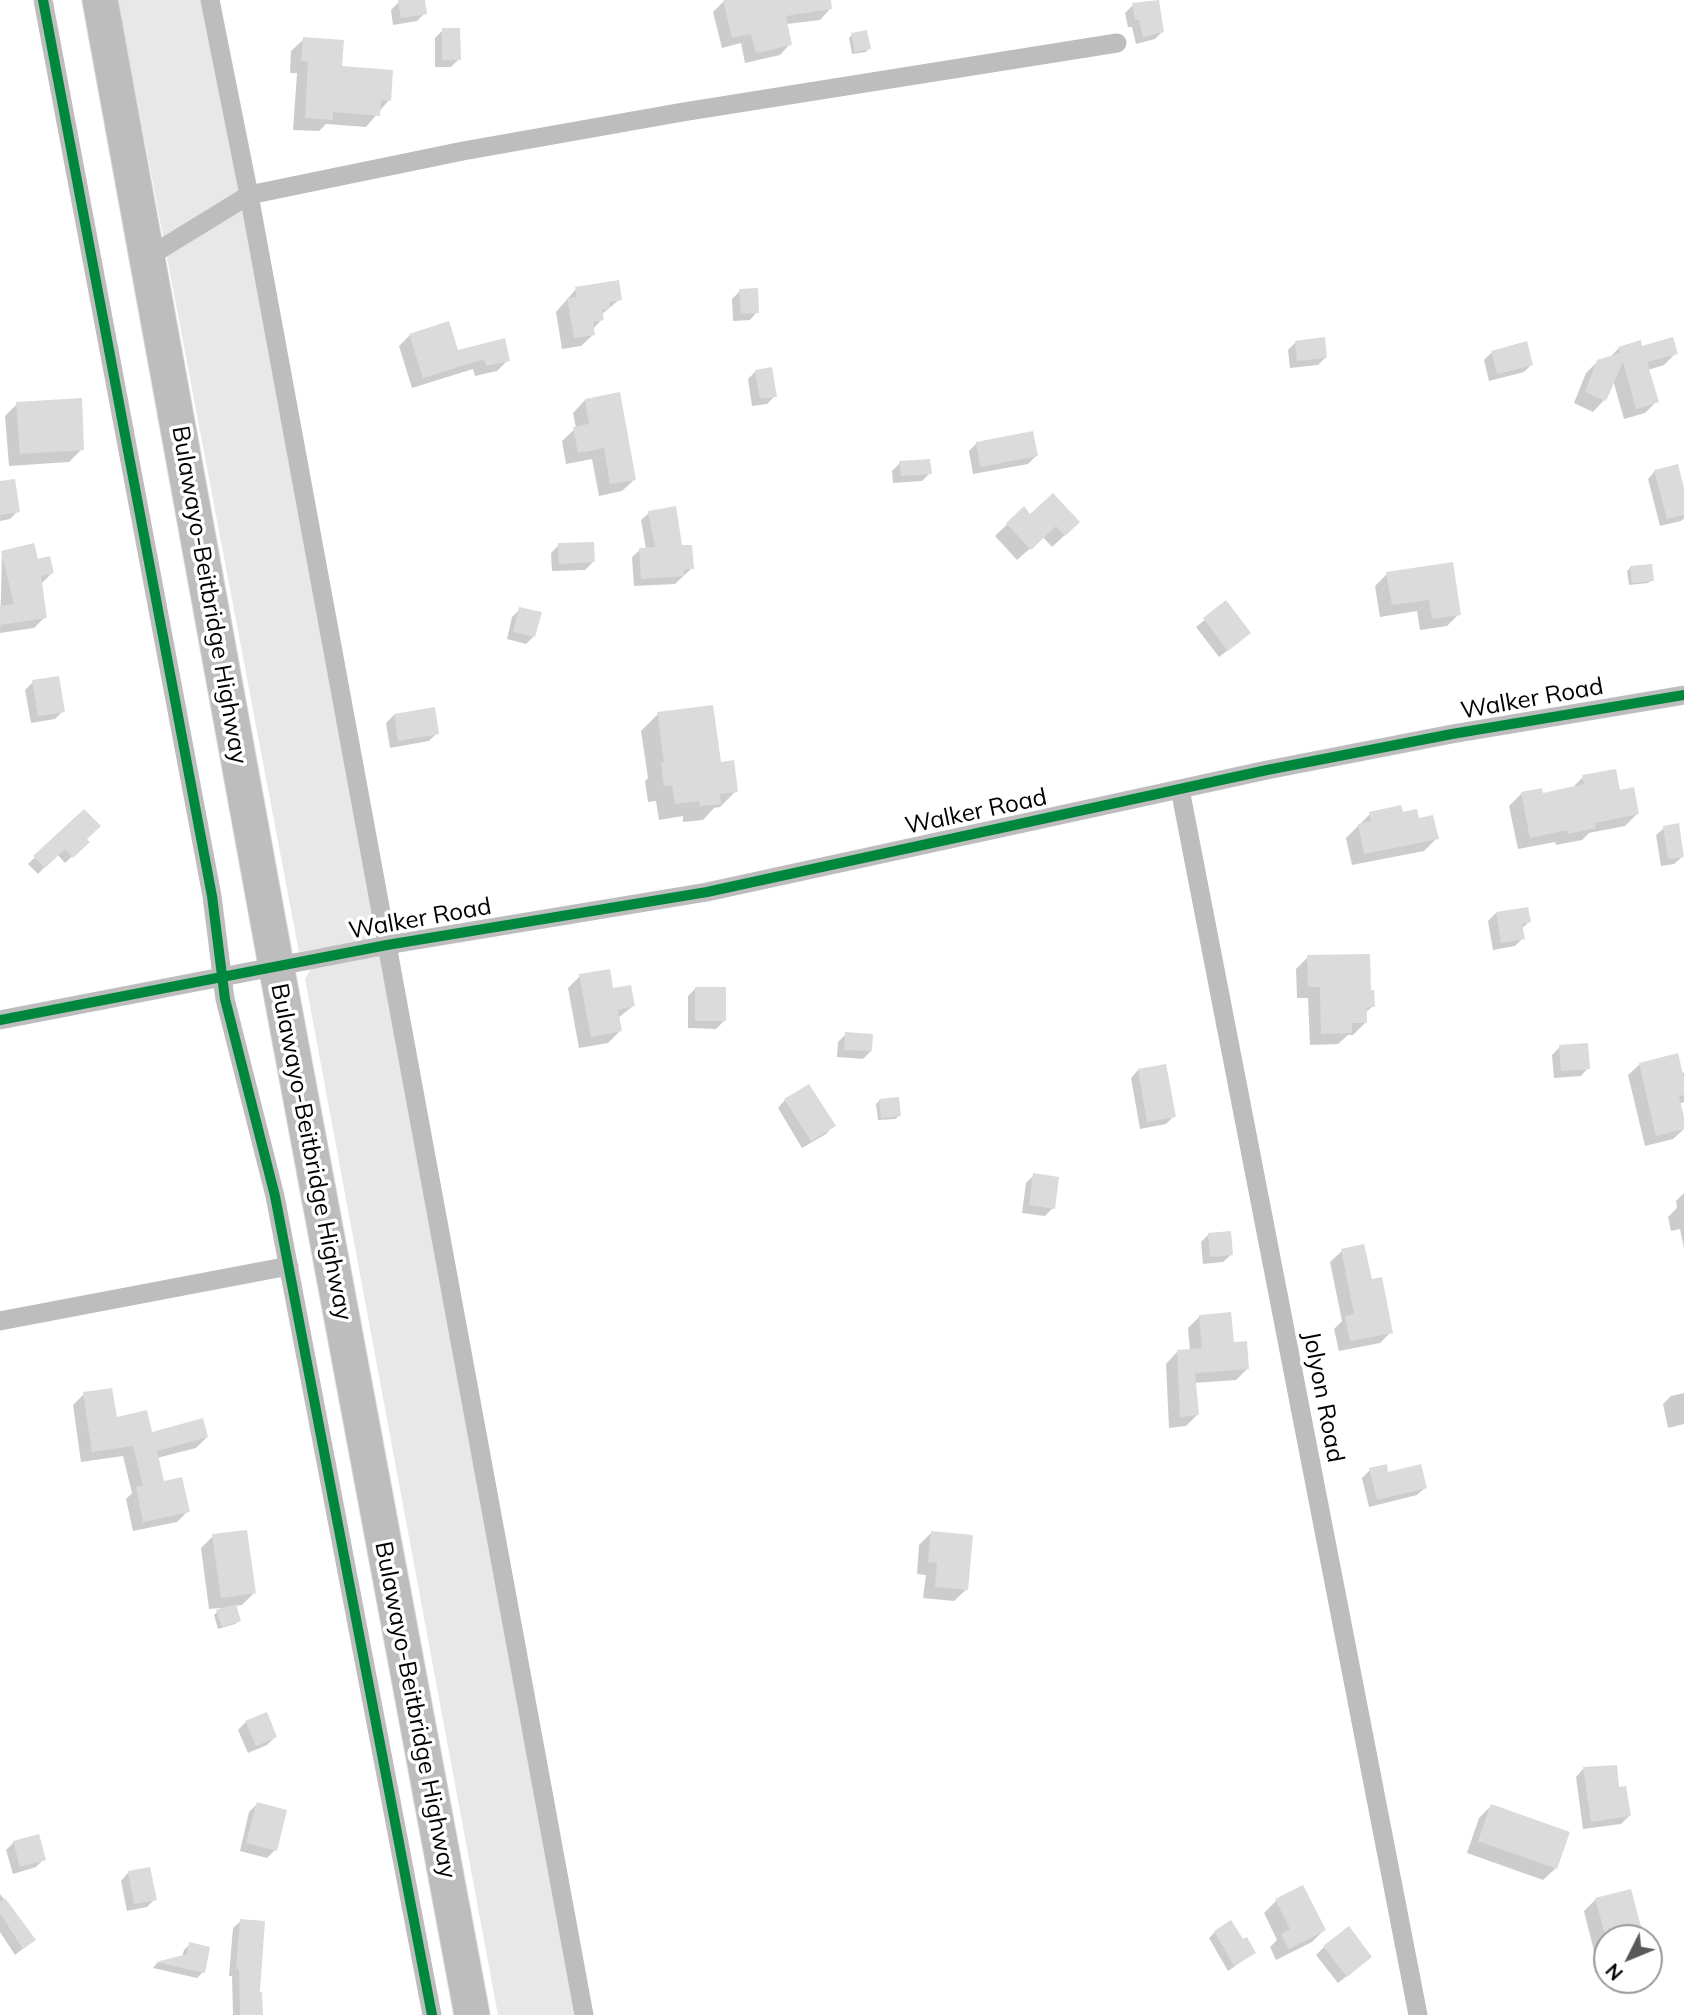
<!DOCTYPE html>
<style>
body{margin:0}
#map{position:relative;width:1684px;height:2015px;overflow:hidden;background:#fff;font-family:Mulish,sans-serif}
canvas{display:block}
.north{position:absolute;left:1593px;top:1924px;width:70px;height:70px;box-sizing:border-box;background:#fff;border:2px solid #999;border-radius:50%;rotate:227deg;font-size:19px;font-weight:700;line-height:28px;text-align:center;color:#000}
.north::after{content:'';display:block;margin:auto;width:24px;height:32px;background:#595959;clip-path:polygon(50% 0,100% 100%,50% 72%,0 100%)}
</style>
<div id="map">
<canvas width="1684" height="2015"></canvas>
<div class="north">N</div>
</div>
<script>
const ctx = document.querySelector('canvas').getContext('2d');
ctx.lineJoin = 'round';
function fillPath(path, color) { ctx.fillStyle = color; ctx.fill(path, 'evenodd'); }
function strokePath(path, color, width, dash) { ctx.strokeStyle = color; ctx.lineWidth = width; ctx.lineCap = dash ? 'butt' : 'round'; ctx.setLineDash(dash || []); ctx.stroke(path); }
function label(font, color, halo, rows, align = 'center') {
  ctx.font = font + ' Mulish,sans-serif'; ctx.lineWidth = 7; ctx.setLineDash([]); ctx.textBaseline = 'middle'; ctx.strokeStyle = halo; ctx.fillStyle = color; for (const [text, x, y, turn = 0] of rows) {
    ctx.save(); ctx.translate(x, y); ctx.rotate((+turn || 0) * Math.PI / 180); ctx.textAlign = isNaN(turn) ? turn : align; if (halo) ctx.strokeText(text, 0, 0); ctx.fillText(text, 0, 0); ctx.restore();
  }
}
fillPath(new Path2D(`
 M118,0H203L378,930L371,939L299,952Z
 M383,951L579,2015H498L305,979L313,965Z`), '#e8e8e8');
fillPath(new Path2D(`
 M411,0H423L425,13L417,21L393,25L391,10L399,2Z
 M730,0H829L830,9L820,20L786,24L790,44L780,55L745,63L741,43L722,48L713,12L724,1Z
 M1133,5L1162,32L1155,39L1136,44L1132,27H1128L1125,13Z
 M443,30L459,59L451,67H435V38Z
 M852,35L869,48L866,52L852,54L849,38Z
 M304,39L340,68L389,100L366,127L326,124L319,131L293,130L297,73H290L291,51Z
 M576,289L620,299L601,315L602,319L593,329L594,334L581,346L562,349L556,312Z
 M740,291L757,312L750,320L733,321L732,299Z
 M410,335L457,352L508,360L497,371L475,376L473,369L412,388L399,346Z
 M1296,342L1326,357L1318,365L1290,368L1288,350Z
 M1619,348H1641L1676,353L1664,365L1648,370L1657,401L1645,413L1624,419L1613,380L1604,400L1593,412L1574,403L1586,373L1598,361L1609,358Z
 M1492,352L1532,364L1524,372L1489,381L1484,360Z
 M756,371L775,396L767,404L752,406L748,379Z
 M585,400L635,479L622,491L599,496L592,459L566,464L562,441L576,428L573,413Z
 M17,404L82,449L69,462L9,466L5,416Z
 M977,443L1036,456L1028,464L973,474L969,451Z
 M900,463L930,473L922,481L893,483L892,471Z
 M1655,471L1684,495V518L1681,521L1660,526L1648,479Z
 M0,483L18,511L10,519L0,521Z
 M1053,495L1066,534L1052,547L1043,537L1017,560L995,536L1023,509L1030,516Z
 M649,513L680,547L692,568L675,584L634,586L632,557L640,550L646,549L641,520Z
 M559,545L593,562L585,570L552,571L551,553Z
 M2,552L37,561L53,572L42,583L45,617L34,628L0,633Z
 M1631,567L1652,580L1648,583L1629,585L1627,571Z
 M1387,574L1459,614L1447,626L1420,630L1417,611L1380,617L1375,586Z
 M1226,603L1241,640L1219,657L1196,627Z
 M520,609L534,636L526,644L507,639L512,617Z
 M33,682L63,711L55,719L31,723L25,690Z
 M658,714L719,764L736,791L720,807L714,808L703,820L683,822V816L659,820L656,801L648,802L645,781L648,778L641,731Z
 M394,715L437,733L429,741L390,748L386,723Z
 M1583,777L1619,792L1637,814L1625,826L1589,833L1582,840L1556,845L1555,842L1518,849L1509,806L1521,794L1541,795L1571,789Z
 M84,811L85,839L88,842L65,863L57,854L38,874L28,864Z
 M1370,814H1401L1417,820L1437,838L1424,851L1352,865L1346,838Z
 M1664,828L1682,857L1674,864L1661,866L1656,835Z
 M1496,913L1529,922L1521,929L1523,938L1515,946L1493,950L1488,921Z
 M1308,957L1369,992L1373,1006L1365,1013L1366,1022L1353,1035H1348L1338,1044L1310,1045L1308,998H1297L1296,969Z
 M580,976L612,990L633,1006L618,1018L620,1031L608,1043L579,1048L568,988Z
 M696,988L724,1021L716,1029L688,1028V996Z
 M846,1034L871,1051L863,1059L837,1057L838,1042Z
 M1560,1047L1588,1068L1581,1076L1554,1078L1552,1055Z
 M1640,1064L1684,1073V1102L1679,1104L1684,1129L1673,1139L1645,1146L1628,1075Z
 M1138,1070L1174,1116L1166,1124L1140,1129L1131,1078Z
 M785,1100L833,1126L826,1134L802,1148L778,1108Z
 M880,1100L899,1115L896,1119L878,1120L876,1104Z
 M1034,1175L1053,1208L1045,1216L1022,1213L1026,1183Z
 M1684,1193V1248L1680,1229L1671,1231L1668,1217L1677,1208L1676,1201Z
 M1209,1234L1231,1255L1223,1262L1203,1264L1201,1242Z
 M1342,1251L1391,1332L1380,1343L1339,1351L1334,1329L1342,1321L1330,1262Z
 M1200,1316L1232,1344L1247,1369L1236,1380L1194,1383L1198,1414L1186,1426L1169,1428L1166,1364L1177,1352L1190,1351L1188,1328Z
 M1684,1393V1424L1668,1428L1663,1404L1671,1396Z
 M84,1394L115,1419L151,1434L207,1437L196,1448L157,1458L163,1483L188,1511L177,1522L133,1531L126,1499L132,1493L123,1456L81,1462L73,1405Z
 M1370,1470L1387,1474L1425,1488L1417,1495L1369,1507L1362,1478Z
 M931,1533L967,1589L954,1601L923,1598L926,1575L917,1574L919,1545Z
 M213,1536L255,1592L242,1605L234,1606L239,1621L235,1624L218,1629L214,1615L221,1608L209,1609L201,1548Z
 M246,1722L275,1737L267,1745L248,1753L238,1730Z
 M1583,1769L1617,1789L1629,1816L1621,1824L1583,1829L1576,1777Z
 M257,1804L275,1850L267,1858L240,1851L249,1812Z
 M1491,1806L1556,1868L1543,1880L1467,1853L1479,1818Z
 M14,1842L44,1859L36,1867L13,1874L6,1850Z
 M128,1873L155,1899L147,1907L127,1911L121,1881Z
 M1303,1887L1324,1930L1312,1942L1276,1960L1270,1947L1277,1940L1264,1913L1276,1901Z
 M0,1894L34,1940L15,1955L0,1932Z
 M1596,1899L1607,1938V1956L1596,1959L1584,1911Z
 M241,1921L258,1994L261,2015H233L232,1976H229L233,1928Z
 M1215,1932L1254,1953L1228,1971L1209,1938Z
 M190,1944L203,1972L197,1978L153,1968L157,1963L182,1957L184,1950Z
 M1324,1947L1362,1964L1338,1983L1316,1955Z`), '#0003');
fillPath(new Path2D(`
 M398,0H425L427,14L401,18Z
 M723,0H831L832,9L786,16L792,45L756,53L751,34L732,38Z
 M1159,0L1164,32L1143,37L1139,20H1135L1132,3Z
 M442,28H460L461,60H442Z
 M867,30L871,49L855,52L851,33Z
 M303,37L344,40L342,66L393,70L391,101L381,100L380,116L333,112V120L305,118L308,61H301Z
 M619,280L622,300L609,302L610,308L602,310L604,320L593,322L595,335L574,338L567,298L577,297L575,287Z
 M758,288L759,313L741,314L739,289Z
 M449,321L458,350L505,338L510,361L486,366L484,359L423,378L409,334Z
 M1325,337L1327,358L1297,361L1295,341Z
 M1673,337L1678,354L1647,362L1659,402L1636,409L1623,362L1606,401L1585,392L1597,360L1620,353L1618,347L1641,340L1642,346Z
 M1527,341L1533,365L1497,374L1491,351Z
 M772,367L777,397L760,399L755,370Z
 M620,392L636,480L610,484L604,448L578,453L573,427L589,424L585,399Z
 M82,398L84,450L20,454L16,402Z
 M1033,431L1038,456L980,467L976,442Z
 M930,459L932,474L901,476L899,461Z
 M1678,464L1684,488V515L1667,519L1654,470Z
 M15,479L20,512L0,515V481Z
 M1053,493L1080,522L1065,536L1056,526L1031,550L1006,523L1024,506L1030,514Z
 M676,506L682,545H692L694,569H684V576L641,579L639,548L655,547L648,511Z
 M594,542L595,562L559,564L558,543Z
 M34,543L38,559L50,556L54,573L41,576L47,618L0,625V606L14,604L1,551Z
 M1453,562L1461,615L1432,619L1429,600L1392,605L1386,572Z
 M1652,564L1654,581L1632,583L1630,566Z
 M1226,600L1251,633L1228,651L1203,618Z
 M519,607L542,612L535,637L513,632Z
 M59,676L65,712L38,716L32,680Z
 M713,705L721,762L734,760L738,792L720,794L721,804L700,806L699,801L675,804L672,785L664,786L661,763L664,762L657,712Z
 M435,707L439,734L398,741L394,714Z
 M1616,769L1620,790L1634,787L1639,814L1595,823L1596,828L1568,834L1567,830L1530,838L1521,792L1542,788L1543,793L1584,784L1582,775Z
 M1401,805L1403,812L1417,809L1419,818L1433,815L1439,839L1364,854L1358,824L1371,821L1369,812Z
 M84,809L101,826L87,839L90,842L73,858L65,849L45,868L33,856Z
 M1679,823L1684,857L1668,859L1663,826Z
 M1528,907L1531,922L1522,924L1525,939L1501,943L1496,912Z
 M1370,954L1371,990H1374L1375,1007H1367V1023H1352V1033L1321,1034L1320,987H1308L1307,955Z
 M610,969L613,988L631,985L635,1006L618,1010L622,1031L591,1037L579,974Z
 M695,987H726V1021H695Z
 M845,1032L873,1034L872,1051L844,1050Z
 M1588,1043L1590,1069L1561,1071L1559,1045Z
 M1678,1053L1684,1078V1095L1679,1096L1684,1117V1129L1656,1136L1639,1063Z
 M1166,1064L1176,1117L1147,1122L1138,1069Z
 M809,1084L836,1126L811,1141L784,1099Z
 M899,1097L901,1116L881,1118L879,1099Z
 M1033,1173L1059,1177L1055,1209L1029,1205Z
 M1231,1231L1233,1255L1210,1257L1208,1233Z
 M1364,1244L1372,1279L1382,1277L1393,1333L1350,1341L1345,1316L1354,1314L1341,1249Z
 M1231,1312L1234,1342L1247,1341L1249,1369L1195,1373L1199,1415L1180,1417L1177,1350L1202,1348L1199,1315Z
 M112,1388L117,1417L147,1410L152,1432L203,1418L208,1437L157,1451L164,1481L182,1477L190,1512L143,1522L136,1487L143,1485L133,1446L92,1452L83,1392Z
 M1387,1464L1388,1472L1421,1464L1427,1488L1377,1500L1369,1468Z
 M247,1530L256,1593L221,1598L212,1534Z
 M931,1531L973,1535L968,1590L935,1587L937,1563L928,1562Z
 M236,1604L241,1621L222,1627L216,1610Z
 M267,1712L277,1737L256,1746L245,1721Z
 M1617,1765L1619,1787L1626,1786L1631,1816L1591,1822L1583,1767Z
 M257,1802L287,1810L277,1851L246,1843Z
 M1491,1804L1570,1832L1557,1869L1478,1841Z
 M39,1834L46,1860L20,1867L13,1841Z
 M150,1867L157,1900L134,1904L128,1871Z
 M1303,1885L1326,1930L1289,1949L1281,1934L1290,1929L1275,1899Z
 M1631,1889L1644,1938H1606L1595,1898Z
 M5,1898L36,1940L23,1949L0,1913V1902Z
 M240,1919L265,1921L260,1992H262L263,2015H240L239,1969H236Z
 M1231,1920L1243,1939L1247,1937L1256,1953L1234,1966L1214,1931Z
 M1349,1926L1372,1957L1347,1977L1323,1946Z
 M189,1942L210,1947L205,1973L156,1962L187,1954Z`), '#dbdbdb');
const highway = new Path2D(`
 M100,0L276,965L472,2015`);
strokePath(highway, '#dbdbdb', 37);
strokePath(new Path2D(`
 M43,0L212,896L225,999L275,1196L432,2015
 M210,0L249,195L584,2015
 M148,257L249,195L463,151L683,112L1117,43
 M1180,789L1418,2015
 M0,1020L387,945L707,892L1267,770L1452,734L1684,695
 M0,1321L289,1266`), '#bdbdbd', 19);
strokePath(highway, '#bdbdbd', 35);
strokePath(new Path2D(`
 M43,0L212,896L225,999L275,1196L432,2015
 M0,1020L387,945L707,892L1267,770L1452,734L1684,695`), '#00873e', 10);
label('24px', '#000', '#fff', [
 ["Bulawayo-Beitbridge Highway",209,595,80],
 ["Walker Road",1532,699,-10],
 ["Walker Road",976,812,-12],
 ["Walker Road",420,919,-10],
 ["Bulawayo-Beitbridge Highway",311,1152,79],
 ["Jolyon Road",1323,1397,79],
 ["Bulawayo-Beitbridge Highway",415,1710,79]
]);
</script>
